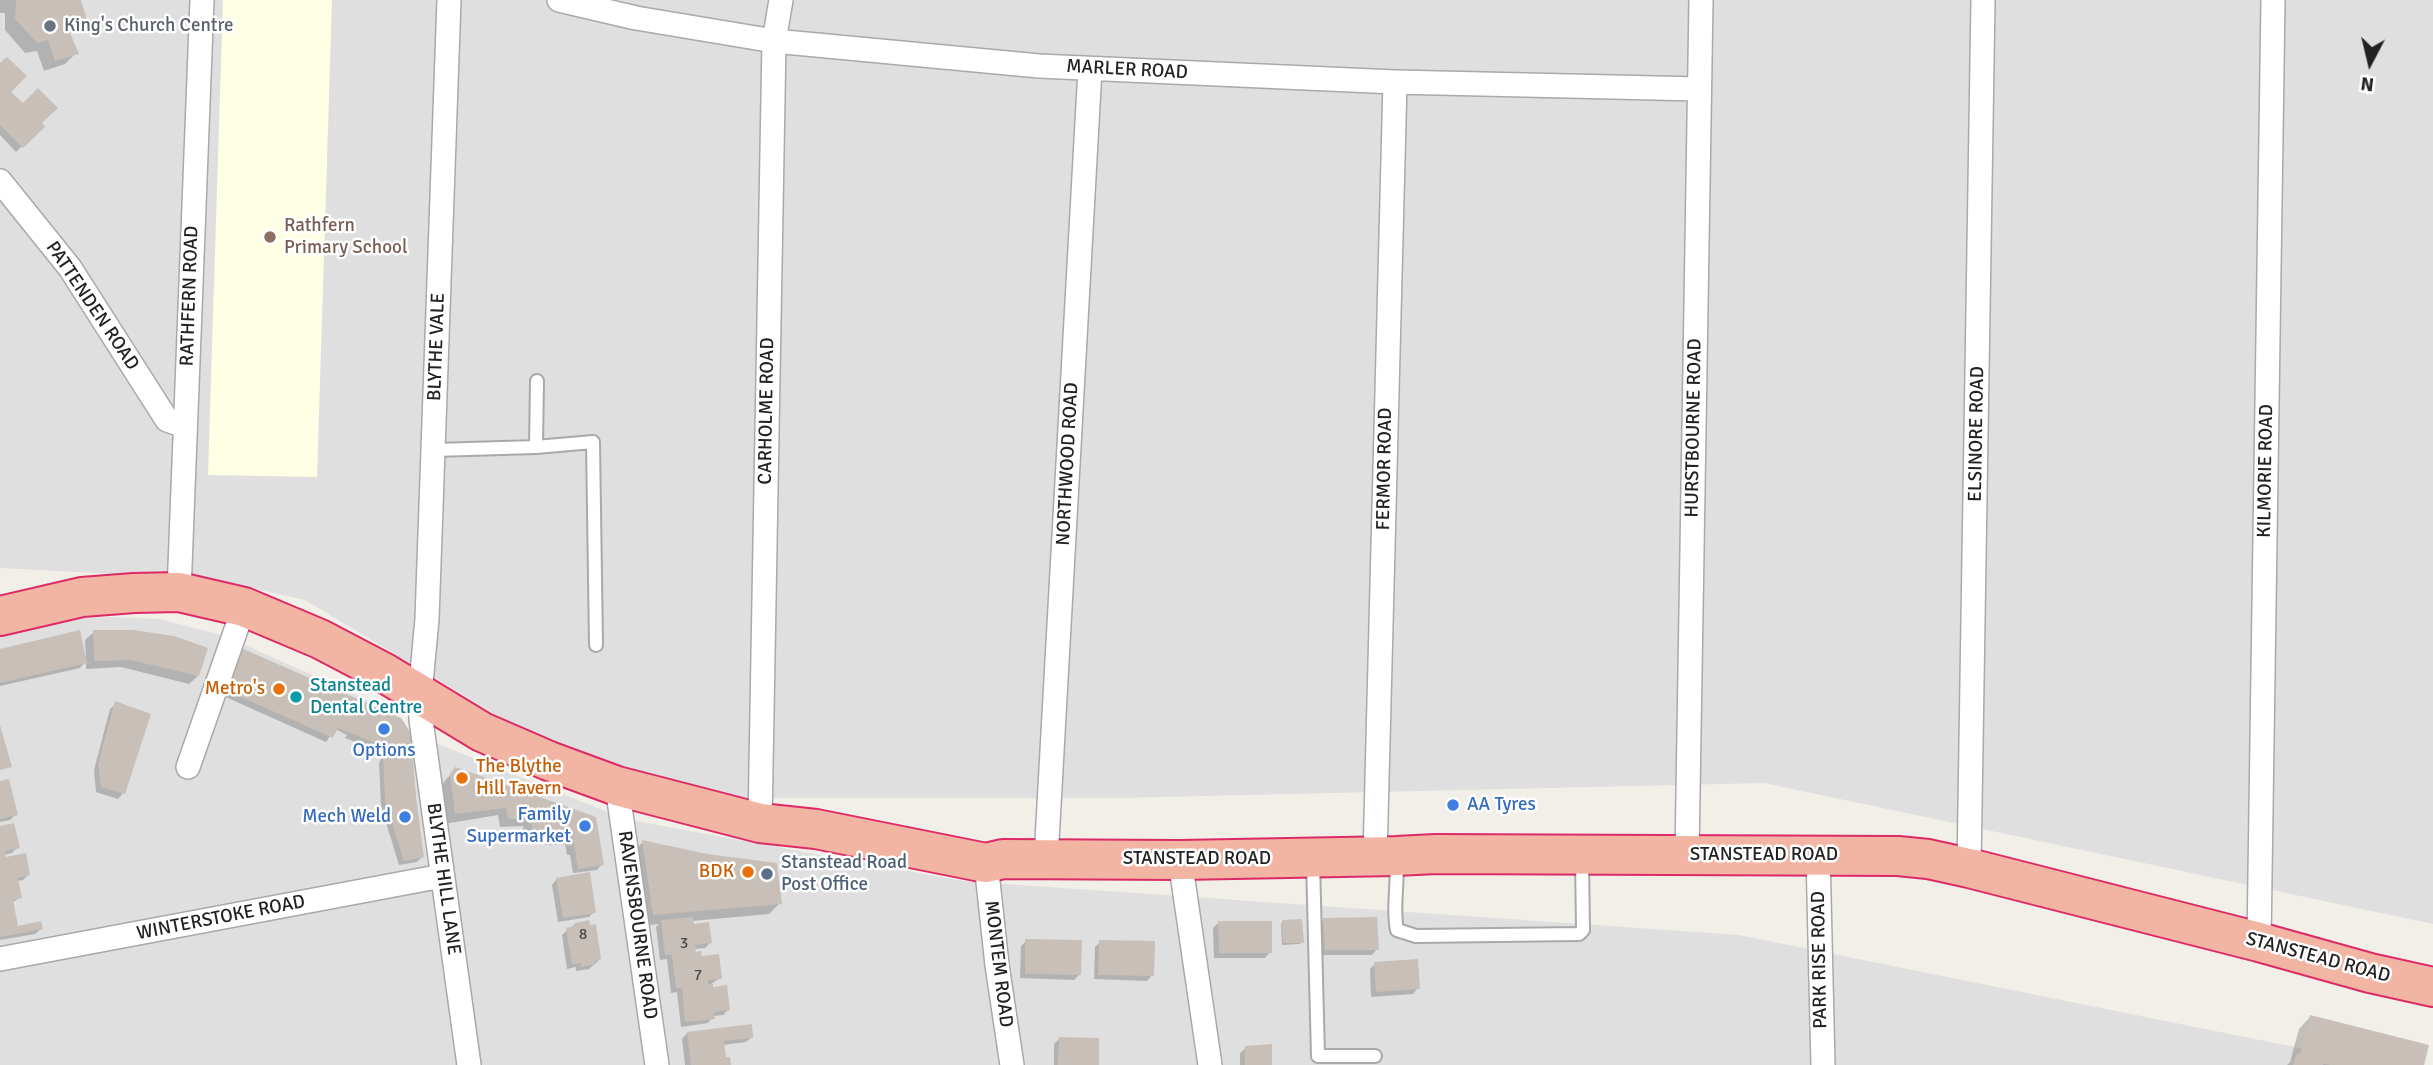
<!DOCTYPE html>
<style>
body{margin:0}
#map{position:relative;width:2433px;height:1065px;overflow:hidden;background:#f2efe9;font-family:Signika,sans-serif}
canvas{display:block}
.north{position:absolute;left:2335px;top:28px;width:70px;height:70px;-webkit-text-stroke:5px #fff;paint-order:stroke;rotate:187deg;font-size:19px;font-weight:700;line-height:28px;text-align:center;color:#222}
.north::after{content:'';display:block;margin:auto;width:24px;height:32px;background:#222;clip-path:polygon(50% 0,100% 100%,50% 72%,0 100%)}
</style>
<div id="map">
<canvas width="2433" height="1065"></canvas>
<div class="north">N</div>
</div>
<script>
const ctx = document.querySelector('canvas').getContext('2d');
ctx.lineJoin = 'round';
function fillPath(path, color) { ctx.fillStyle = color; ctx.fill(path, 'evenodd'); }
function strokePath(path, color, width, dash) { ctx.strokeStyle = color; ctx.lineWidth = width; ctx.lineCap = dash ? 'butt' : 'round'; ctx.setLineDash(dash || []); ctx.stroke(path); }
function label(font, color, halo, rows, align = 'center') {
  ctx.font = font + ' Signika,sans-serif'; ctx.lineWidth = 5; ctx.setLineDash([]); ctx.textBaseline = 'middle'; ctx.strokeStyle = halo; ctx.fillStyle = color; for (const [text, x, y, turn = 0] of rows) {
    ctx.save(); ctx.translate(x, y); ctx.rotate((+turn || 0) * Math.PI / 180); ctx.textAlign = isNaN(turn) ? turn : align; if (halo) ctx.strokeText(text, 0, 0); ctx.fillText(text, 0, 0); ctx.restore();
  }
}
fillPath(new Path2D(`
 M0,0H2433V924L1764,783L1118,798H742L600,762L525,732L305,600L211,579L0,568Z
 M112,617L159,619L225,636L361,697L411,733L625,819L963,881L1739,935L2384,1065H0V637L27,628L86,618Z`), '#e0dfdf');
fillPath(new Path2D(`
 M223,0H332L317,477L208,475Z`), '#ffffe5');
fillPath(new Path2D(`
 M0,0H79L85,20L69,34L76,53L65,64L44,71L37,51L25,53L5,30V13H0Z
 M0,66L9,92L42,127L16,152L0,135Z
 M94,632L198,676L189,684L121,667L86,669V661L80,668L0,686V651L86,657L85,640Z
 M236,655L400,719L422,857L417,862L399,865L381,806L379,763L384,753L345,738L347,735L335,729L326,742L219,694Z
 M115,704L123,793L118,799L96,792L94,770L110,709Z
 M455,769L595,818L602,864L597,870L573,873L570,855H567L565,844L546,845L544,837L525,839L523,826L500,827L498,815L444,824L440,787Z
 M0,783L16,814L10,820L0,822Z
 M0,828L18,847L12,853L4,855L5,859L28,875L23,880L16,881L20,897L12,903L16,928L41,929L35,934L0,940Z
 M643,842L780,903L769,914L692,921V926L710,943L705,948L694,949V953L720,978L711,984L712,989L728,1010L723,1015L713,1016L708,1023L681,1027L677,992L671,993L667,959L660,960L656,927L659,924L642,926L632,853Z
 M557,879L594,912L589,917L558,922L552,885Z
 M1324,920L1377,949L1372,955H1320L1318,925Z
 M1283,921L1302,942L1300,944L1282,945L1281,924Z
 M1219,922L1270,952L1265,958H1214L1213,928Z
 M575,924L588,927L600,959L589,969L576,971V967L567,969L562,935Z
 M1026,941L1080,974L1074,980L1020,978L1021,946Z
 M1100,942L1152,975L1147,981L1094,979L1095,947Z
 M1375,964L1418,988L1413,994L1371,997L1370,969Z
 M2310,1017L2422,1065H2287L2290,1062L2299,1029Z
 M687,1033L752,1037L746,1042L723,1045L725,1059L729,1065H685L682,1039Z
 M1059,1039L1097,1065H1054V1044Z
 M1246,1048L1271,1065H1240V1053Z`), '#0003');
fillPath(new Path2D(`
 M16,0H81L87,20L70,33L79,54L55,61L48,40L37,43L15,19Z
 M7,57L27,76L11,92L23,103L38,88L58,108L42,123L45,127L23,148L0,125V63Z
 M80,630L87,663L0,683V649Z
 M93,630H133L174,636L208,648L199,676L130,660L94,661Z
 M241,648L401,718L411,733L416,797L424,857L404,861L385,800L383,756L388,748L338,728L333,738L223,689Z
 M115,701L151,714L125,794L101,787L98,764Z
 M0,725L12,767L0,770Z
 M455,767L596,817L604,865L578,869L573,836L555,837L552,829L533,832L531,818L508,819L506,808L455,814L450,774Z
 M9,779L18,815L0,819V781Z
 M14,823L20,848L5,851L6,857L26,853L30,875L18,878L22,898L13,900L18,926L41,921L43,929L0,937V826Z
 M642,840L707,854L777,863L782,904L653,915Z
 M590,872L596,913L563,918L556,878Z
 M693,917L694,924L709,922L712,943L695,945L696,952L701,951L702,956L719,954L722,979L708,980L709,985L713,984V987L727,985L730,1010L714,1012L715,1019L685,1022L682,988H676L672,955H665L661,920Z
 M1377,917L1379,950H1325L1323,918Z
 M1302,919L1304,943H1283L1282,920Z
 M589,920L590,925L596,924L601,959L595,961L596,964L581,967V963L572,964L566,928L575,926V923Z
 M1218,921H1272V953H1219Z
 M1025,939L1082,940L1081,975L1025,974Z
 M1099,940L1155,941L1154,976L1098,975Z
 M1418,959L1420,989L1376,992L1374,962Z
 M2310,1015L2429,1045L2424,1065H2330L2323,1063V1065H2293L2297,1053L2300,1054Z
 M752,1024L753,1038L724,1041L726,1057H730L731,1065H691L687,1032Z
 M1059,1037L1099,1038V1065H1058Z
 M1272,1044V1065H1245V1046Z`), '#c7bfb8');
const service = new Path2D(`
 M537,381L536,447L593,442L596,645
 M434,450L536,447
 M1396,859C1399,882 1392,907 1397,930L1416,936L1579,934L1583,930L1582,859
 M1313,862L1318,1056H1375`);
const minor = new Path2D(`
 M449,0L427,619L420,694L421,720L469,1065
 M559,0L636,18L774,41L1039,66L1395,82L1699,89
 M0,181L70,268L167,420L185,426
 M179,592L202,0
 M188,767L244,607
 M617,786L657,1065
 M760,823L774,41L781,0
 M1818,854L1823,1065
 M1687,855L1701,0
 M1375,857L1395,82
 M1046,859L1090,69
 M1180,860L1210,1065
 M986,863L997,965L1012,1065
 M1969,868L1983,0
 M2259,942L2273,0
 M0,959L442,876`);
const trunk = new Path2D(`
 M0,616L82,597L134,593L179,592L244,607L320,639L383,672L482,732L549,761L617,786L760,823L816,829L986,863L1003,859L1180,860L1396,856L1436,854L1898,856L1928,859L1969,868L2259,942L2370,973L2433,987`);
strokePath(service, '#a9a9a9', 16);
strokePath(minor, '#a9a9a9', 26);
strokePath(trunk, '#dc2a67', 42);
strokePath(service, '#fff', 12);
strokePath(minor, '#fff', 23);
strokePath(trunk, '#f2b4a3', 38);
for (const [x, y, r, color] of [
 [50,26,7,"#6b7280"],
 [270,237,7,"#8d6e63"],
 [279,689,7,"#e8710a"],
 [296,697,7,"#0f9aa8"],
 [384,729,7,"#3f7fe0"],
 [462,778,7,"#e8710a"],
 [1453,805,7,"#3f7fe0"],
 [405,817,7,"#3f7fe0"],
 [585,826,7,"#3f7fe0"],
 [748,872,7,"#e8710a"],
 [767,874,7,"#5c6f8a"]
]) { const dot = new Path2D(); dot.arc(x, y, r, 0, 2 * Math.PI); ctx.fillStyle = color; ctx.fill(dot); strokePath(dot, '#fff', 2.5); }
label('16px', '#4b4948', null, [
 ["8",583,935],
 ["3",684,944],
 ["7",698,976]
]);
label('19px', '#5b616d', '#fff', [
 ["King's Church Centre",64,26]
], 'left');
label('19px', '#222', '#fff', [
 ["MARLER ROAD",1127,70,3],
 ["RATHFERN ROAD",190,296,-88],
 ["PATTENDEN ROAD",92,306,56],
 ["BLYTHE VALE",437,347,-88],
 ["CARHOLME ROAD",767,411,-89],
 ["HURSTBOURNE ROAD",1694,428,-89],
 ["ELSINORE ROAD",1977,434,-89],
 ["NORTHWOOD ROAD",1068,464,-87],
 ["FERMOR ROAD",1385,469,-89],
 ["KILMORIE ROAD",2266,471,-89],
 ["STANSTEAD ROAD",1764,855],
 ["STANSTEAD ROAD",1197,859],
 ["BLYTHE HILL LANE",443,879,82],
 ["WINTERSTOKE ROAD",221,918,-11],
 ["RAVENSBOURNE ROAD",637,925,82],
 ["STANSTEAD ROAD",2318,958,15],
 ["PARK RISE ROAD",1820,960,-91],
 ["MONTEM ROAD",998,964,83]
]);
label('19px', '#785e54', '#fff', [
 ["Rathfern",284,226],
 ["Primary School",284,248]
], 'left');
label('19px', '#0d838f', '#fff', [
 ["Stanstead",310,686],
 ["Dental Centre",310,708]
], 'left');
label('19px', '#c56008', '#fff', [
 ["Metro's",265,689],
 ["The Blythe",476,767,"left"],
 ["Hill Tavern",476,789,"left"],
 ["BDK",734,872]
], 'right');
label('19px', '#366cbe', '#fff', [
 ["Options",384,751,"center"],
 ["AA Tyres",1467,805,"left"],
 ["Family",571,815],
 ["Supermarket",571,837],
 ["Mech Weld",391,817]
], 'right');
label('19px', '#4e5e75', '#fff', [
 ["Stanstead Road",781,863],
 ["Post Office",781,885]
], 'left');
</script>
